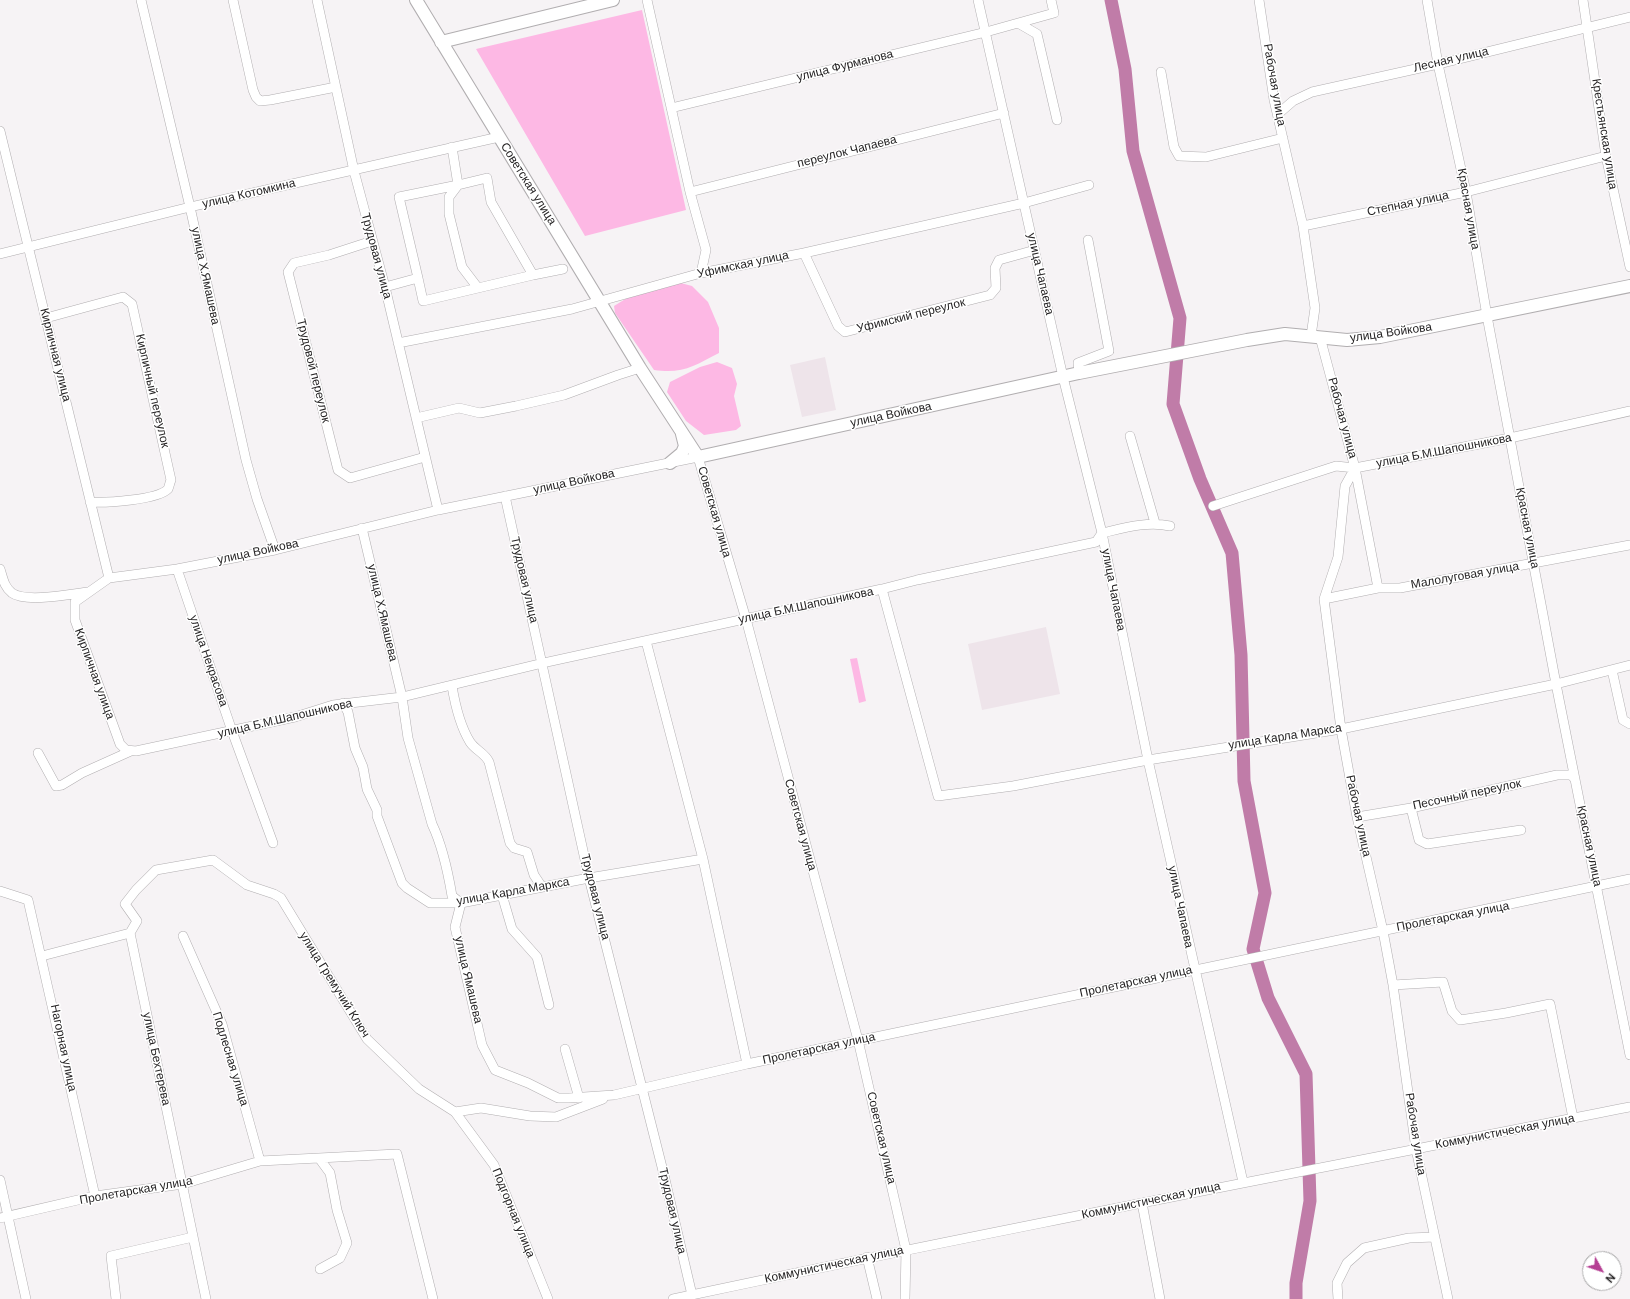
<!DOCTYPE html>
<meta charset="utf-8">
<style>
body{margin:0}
#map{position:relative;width:1630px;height:1299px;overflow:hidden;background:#f6f3f5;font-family:"DM Sans",sans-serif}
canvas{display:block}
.north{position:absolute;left:1582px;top:1251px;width:40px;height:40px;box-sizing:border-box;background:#fff;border:1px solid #a8a7a8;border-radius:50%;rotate:130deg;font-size:11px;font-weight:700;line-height:16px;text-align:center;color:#262425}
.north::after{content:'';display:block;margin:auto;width:14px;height:18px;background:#b53e93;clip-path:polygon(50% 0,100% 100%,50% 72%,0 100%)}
</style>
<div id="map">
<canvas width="1630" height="1299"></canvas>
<div class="north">N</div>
</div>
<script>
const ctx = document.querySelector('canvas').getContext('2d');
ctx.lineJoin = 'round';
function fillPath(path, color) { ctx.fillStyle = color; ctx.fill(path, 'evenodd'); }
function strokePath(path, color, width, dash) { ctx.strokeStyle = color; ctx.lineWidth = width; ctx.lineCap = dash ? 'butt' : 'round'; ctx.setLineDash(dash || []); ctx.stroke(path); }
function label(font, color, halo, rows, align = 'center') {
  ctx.font = font + ' "DM Sans",sans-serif'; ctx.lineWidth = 3; ctx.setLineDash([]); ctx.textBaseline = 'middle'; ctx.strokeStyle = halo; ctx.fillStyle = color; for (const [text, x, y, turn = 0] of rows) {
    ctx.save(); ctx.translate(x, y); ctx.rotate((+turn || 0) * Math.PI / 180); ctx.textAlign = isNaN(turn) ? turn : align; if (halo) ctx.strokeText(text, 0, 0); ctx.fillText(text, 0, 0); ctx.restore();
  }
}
fillPath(new Path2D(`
 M825,357L836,410L802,417L790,365Z
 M1046,627L1060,694L982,710L968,644Z`), '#eee4ea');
fillPath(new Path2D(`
 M642,10L686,210L585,236L476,49Z
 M677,282L692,286L708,302L719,328V353C694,366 683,374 654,370L615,313L614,306L627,298Z
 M717,362L732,368L737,384L734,396L741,426L736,430L704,435L686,421L667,392L670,382L700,367Z
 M857,658L866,701L859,703L850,659Z`), '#fdb8e4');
strokePath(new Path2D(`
 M1111,0L1125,69L1133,151L1180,318L1173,404L1200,479L1232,553L1241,655L1244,781L1265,893L1253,949L1268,998L1306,1074L1310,1201L1296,1283V1299`), '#c07ca8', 13);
const minor = new Path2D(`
 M141,0L190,207L246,460L257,499L275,550
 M233,0L253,90L256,97L260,101L270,100L336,87
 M317,0L354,171L385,287L438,510
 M647,0L690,192L706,250L701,273
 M978,0L1063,377L1102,533L1148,760L1243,1182
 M1259,0L1274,100L1303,226L1315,308L1311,336
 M1427,0L1438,64L1466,192L1487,316L1556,684L1630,1055
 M1583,0L1606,156L1630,267
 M1018,23L1037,34L1057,120
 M1161,72L1174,147L1179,156L1206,157L1283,138
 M671,108L986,32L1054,13L1051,0
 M1278,114L1293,101L1312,92L1438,64L1630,17
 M0,131L109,578
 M458,185L449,197V214L462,267L478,288
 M690,192L1004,113
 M1303,226L1466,192L1606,156
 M372,241L329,255L294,263L288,272L338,470L350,478L425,457
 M804,253L838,326L845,332L990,295L996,288L995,268L999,260L1035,250
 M0,254L190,207L499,137
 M533,275L563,269
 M418,278L399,197L458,185
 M385,287L418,278L423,301L533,275L491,202L487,178L458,185L452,147
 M46,318L123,297L132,304L171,480C170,482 169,487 168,489C158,500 105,503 90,502
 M1320,337L1355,468L1345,486L1338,557L1324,599L1341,729L1357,817L1383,931L1393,985L1416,1149L1448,1299
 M398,343L572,309L701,273L804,253L1024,203L1089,185
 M1079,373L1078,363L1109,351L1088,240
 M416,418L459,408L480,413L516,406L564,395L618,375L640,368
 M1130,436L1155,523
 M1355,468L1378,588
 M505,496L589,878L664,1175L692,1295
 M1213,506L1336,466L1355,468L1510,438L1630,411
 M362,528L402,697L408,738L432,824C443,847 448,872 452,896L461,903L455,927L482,1045L495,1070L528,1083L558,1098H569L614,1095L747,1064L1630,879
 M0,569C3,578 4,587 12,593C26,603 71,594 88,592
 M177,569L232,731L273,843
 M882,589L938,796L1013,786L1148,760L1341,729L1556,684L1630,665
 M1324,599L1378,588H1400L1630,545
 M646,641L703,859L747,1064
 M1612,670L1623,720L1630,724
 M452,686C455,704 460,726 470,742C475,750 485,753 489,762L510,843L514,848L527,852L534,875L542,887
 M343,703L348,712L355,748L363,767L367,789L377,810V816L402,883L407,888L430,903H461L589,878L703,859
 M38,753L56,786L62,785L82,773L131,751
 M1411,808L1419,840L1427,844L1521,830
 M1357,817L1411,808L1557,775H1571L1575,779
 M0,891L28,900L95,1196
 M502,895L512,929L537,957L549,1005
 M130,933L137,921L125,904L136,890L156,870L213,860L247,885L274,894L281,898L367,1039L419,1089L455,1112L481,1108L530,1116L556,1117L603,1099
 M130,933L206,1299
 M183,936L222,1024L260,1161
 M42,956L130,933
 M1393,985L1443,982L1452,1011L1460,1020L1506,1013L1550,1004L1573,1118
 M565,1049L579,1098
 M455,1112L494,1165L548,1299
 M319,1158L330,1173L337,1210L347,1243L340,1258L320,1269
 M0,1180L26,1299
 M1142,1203L1160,1299
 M0,1218L95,1196L183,1184L260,1161L397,1154L433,1299
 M867,1257L877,1299
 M116,1299L111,1256L193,1237
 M673,1299C991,1231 1311,1170 1630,1107
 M905,1299L906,1250L858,1040L746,619L698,457L438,510L275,550L177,569L109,578L75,602V620L120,744L126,750L136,751L295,717L333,705L402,697L543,663L882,589L917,580L1096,542L1102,533C1124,528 1147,521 1170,526
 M1338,1299L1337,1283L1347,1263L1364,1248L1409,1238L1435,1237`);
const major = new Path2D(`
 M416,0L640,368L698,457L1079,373L1247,340L1285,334L1347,340L1380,337L1630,286
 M441,42L613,0
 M670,463L682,453L685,446L682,434`);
strokePath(minor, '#b1aeb0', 10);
strokePath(major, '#b1aeb0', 14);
strokePath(minor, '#fff', 9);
strokePath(major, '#fff', 12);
label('12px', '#262425', '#fff', [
 ["Лесная улица",1451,60,-13],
 ["улица Фурманова",845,66,-14],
 ["Рабочая улица",1274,85,80],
 ["Крестьянская улица",1604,134,81],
 ["переулок Чапаева",847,152,-14],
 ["Советская улица",528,184,58],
 ["улица Котомкина",249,194,-13],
 ["Степная улица",1408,204,-12],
 ["Красная улица",1468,209,80],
 ["Трудовая улица",376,256,75],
 ["Уфимская улица",743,265,-12],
 ["улица Чапаева",1040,274,77],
 ["улица Х.Ямашева",205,276,78],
 ["Уфимский переулок",911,316,-14],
 ["улица Войкова",1391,333,-8],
 ["Кирпичная улица",55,355,76],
 ["Трудовой переулок",313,371,76],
 ["Кирпичный переулок",152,391,77],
 ["улица Войкова",891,415,-12],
 ["Рабочая улица",1342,418,75],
 ["улица Б.М.Шапошникова",1444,451,-11],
 ["улица Войкова",574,482,-12],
 ["Советская улица",714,512,74],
 ["Красная улица",1527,528,79],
 ["улица Войкова",258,552,-12],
 ["Малолуговая улица",1465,576,-10],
 ["Трудовая улица",524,580,77],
 ["улица Чапаева",1113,590,79],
 ["улица Б.М.Шапошникова",806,606,-12],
 ["улица Х.Ямашева",382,613,77],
 ["улица Некрасова",208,661,71],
 ["Кирпичная улица",94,674,70],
 ["улица Б.М.Шапошникова",285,719,-13],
 ["улица Карла Маркса",1285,737,-9],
 ["Песочный переулок",1467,795,-12],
 ["Рабочая улица",1358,816,78],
 ["Советская улица",800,825,75],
 ["Красная улица",1589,846,78],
 ["улица Карла Маркса",513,892,-10],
 ["Трудовая улица",595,897,76],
 ["улица Чапаева",1180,907,78],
 ["Пролетарская улица",1453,917,-11],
 ["улица Ямашева",468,980,77],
 ["Пролетарская улица",1136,982,-12],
 ["улица Гремучий Ключ",334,985,58],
 ["Нагорная улица",63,1048,78],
 ["Пролетарская улица",819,1049,-12],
 ["улица Бехтерева",156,1059,78],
 ["Подлесная улица",230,1059,73],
 ["Коммунистическая улица",1505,1132,-11],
 ["Рабочая улица",1415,1134,81],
 ["Советская улица",881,1138,77],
 ["Пролетарская улица",136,1191,-10],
 ["Коммунистическая улица",1151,1201,-12],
 ["Трудовая улица",672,1211,77],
 ["Подгорная улица",513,1213,68],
 ["Коммунистическая улица",834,1265,-12]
]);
</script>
